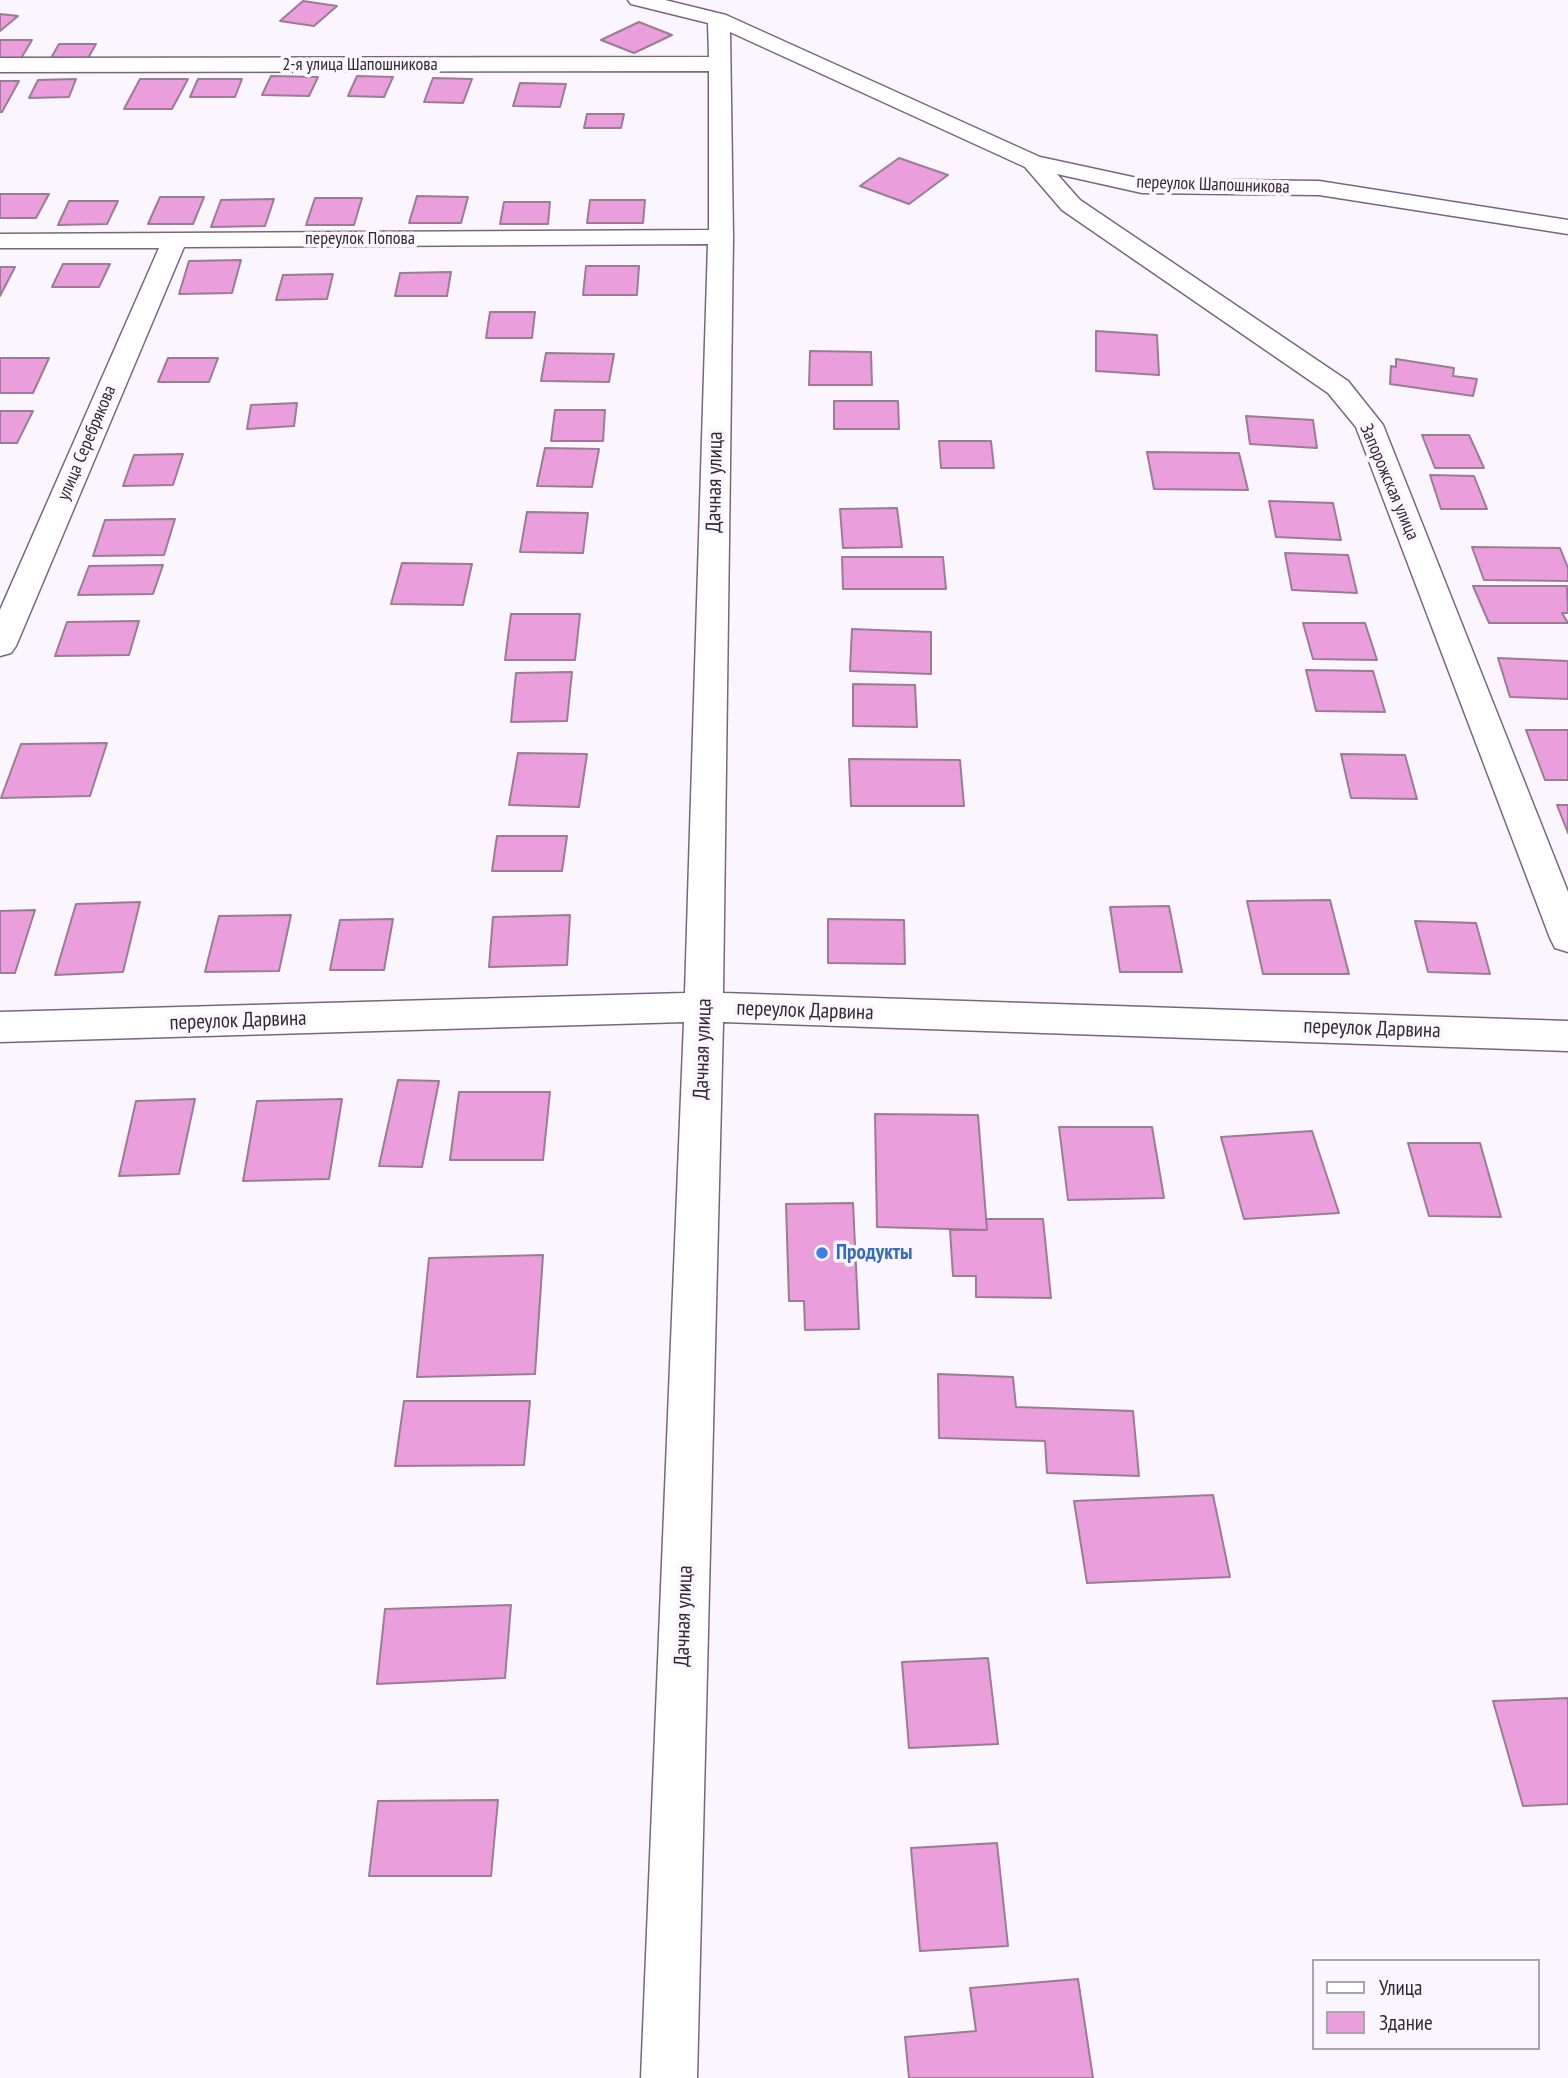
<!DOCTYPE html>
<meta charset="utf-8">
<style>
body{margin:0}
#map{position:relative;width:1568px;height:2078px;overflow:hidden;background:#fbf6fd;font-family:"PT Sans Narrow",sans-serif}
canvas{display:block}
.legend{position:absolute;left:1312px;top:1959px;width:228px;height:91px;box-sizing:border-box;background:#fbf6fd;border:2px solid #aaa4ad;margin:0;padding:9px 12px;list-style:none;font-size:21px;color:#312834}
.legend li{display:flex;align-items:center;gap:14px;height:35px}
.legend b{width:35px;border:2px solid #aaa4ad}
</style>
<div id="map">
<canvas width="1568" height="2078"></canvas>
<ul class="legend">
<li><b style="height:9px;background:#fff"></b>Улица</li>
<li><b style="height:19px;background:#ea9edb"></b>Здание</li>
</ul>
</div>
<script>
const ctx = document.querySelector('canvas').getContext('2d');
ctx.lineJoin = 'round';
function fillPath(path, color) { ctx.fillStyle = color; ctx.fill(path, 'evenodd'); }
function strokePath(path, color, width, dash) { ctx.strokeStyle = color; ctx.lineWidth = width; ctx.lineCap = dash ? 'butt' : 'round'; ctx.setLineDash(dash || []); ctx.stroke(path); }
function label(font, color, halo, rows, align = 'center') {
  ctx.font = font + ' "PT Sans Narrow",sans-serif'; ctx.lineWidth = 7; ctx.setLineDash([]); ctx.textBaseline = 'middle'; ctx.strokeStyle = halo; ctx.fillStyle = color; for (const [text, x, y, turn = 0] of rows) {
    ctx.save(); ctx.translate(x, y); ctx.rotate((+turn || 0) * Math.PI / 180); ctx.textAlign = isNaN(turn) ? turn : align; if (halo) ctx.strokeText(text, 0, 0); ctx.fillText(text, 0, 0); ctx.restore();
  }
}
const building = new Path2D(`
 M303,1L337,6L314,26L280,21Z
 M0,14L18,16L0,31Z
 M639,22L672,35L634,53L601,40Z
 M0,40H32L20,60H0Z
 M59,44H96L88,58H51Z
 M271,76L318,77L309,96L262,95Z
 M357,76L393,77L384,97L348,96Z
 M433,78L472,79L463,103L424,102Z
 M76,79L69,97L29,98L38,80Z
 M140,79H188L172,109H124Z
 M198,79H242L235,97H190Z
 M0,81H19L2,112H0Z
 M520,83L566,84L560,107L513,106Z
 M587,114H624L621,128H584Z
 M899,158L948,175L909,204L860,186Z
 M0,194H49L36,218H0Z
 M417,196L468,197L461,223H409Z
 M160,197H204L193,224H148Z
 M315,198H362L354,225H306Z
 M274,199L265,226L211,227L221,200Z
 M590,200H645L643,223H587Z
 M69,201H118L107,224L58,225Z
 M504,202H550L548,224H500Z
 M241,260L232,293L179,294L189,261Z
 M63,264H110L99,287H52Z
 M586,266H639L637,295H583Z
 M0,267H15L0,296Z
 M451,272L447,296H395L400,273Z
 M333,274L327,299L276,300L283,275Z
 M490,312H535L532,338H486Z
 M1096,331L1157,335L1159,375L1096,371Z
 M810,351L871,352L872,385H809Z
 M546,353L614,354L609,382L541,381Z
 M0,358H49L33,393H0Z
 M168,358H218L209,382H158Z
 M1396,359L1454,368L1453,376L1477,379L1473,396L1390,384L1391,366L1396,367Z
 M834,401H898L899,429H834Z
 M297,403L294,426L247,429L251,405Z
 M555,410H605L603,441H551Z
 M0,411H33L17,443H0Z
 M1246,416L1313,420L1317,448L1250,444Z
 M1422,435H1469L1484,468H1435Z
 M939,441H991L994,468H941Z
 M545,448L599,449L592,487L537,486Z
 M1147,452L1239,453L1248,490L1154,489Z
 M183,454L173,485L123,486L134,455Z
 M1430,475L1474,476L1487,509H1441Z
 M1269,501L1333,503L1341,540L1276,537Z
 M897,508L902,547L843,548L840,509Z
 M527,512L588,513L583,553L520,552Z
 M175,519L164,555L93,556L105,520Z
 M1472,547L1560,548L1568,568V581L1484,580Z
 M1285,553L1348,555L1357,593L1292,590Z
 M842,557H943L946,589H843Z
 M402,563L472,564L463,605L391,604Z
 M163,565L153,594L78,595L89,566Z
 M1473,586H1567L1568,613H1562L1568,623H1489Z
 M511,614H580L575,660H505Z
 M139,621L129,655L55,656L67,622Z
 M1303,623H1365L1377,660L1313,659Z
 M852,629L931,632V674L850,671Z
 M1498,658L1568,661V699L1510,697Z
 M1306,670L1373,671L1385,712L1316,711Z
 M572,672L567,721L511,722L516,673Z
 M853,684L915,685L917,727L853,726Z
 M1526,730H1568V780H1545Z
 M107,743L90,796L1,798L21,744Z
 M518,753L587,754L579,807L509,805Z
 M1341,754L1405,755L1417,799L1351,798Z
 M849,759L960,760L964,806H851Z
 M1557,805H1568V833Z
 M497,836H567L562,871H492Z
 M1330,900L1349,974H1263L1247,901Z
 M140,902L123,972L55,975L76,904Z
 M1169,906L1182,972H1120L1110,907Z
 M35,910L15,973H0V911Z
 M291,915L279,971L205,972L219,916Z
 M570,915L567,965L489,967L493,917Z
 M393,919L384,970H330L340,920Z
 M828,919L904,920L905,964L828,963Z
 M1415,921L1476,923L1490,974L1428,972Z
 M398,1080L439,1081L422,1167L379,1166Z
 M459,1092H550L543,1160H450Z
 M195,1099L179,1174L119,1176L136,1101Z
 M342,1099L329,1179L243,1181L257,1101Z
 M875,1114L978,1115L987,1230L877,1227Z
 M1059,1127H1152L1164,1198L1068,1200Z
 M1312,1131L1339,1213L1244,1219L1221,1137Z
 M1408,1143H1480L1501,1217L1429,1216Z
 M853,1203L859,1329L805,1330L804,1301H789L786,1204Z
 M986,1219H1043L1051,1298L976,1297V1276H953L950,1230H987Z
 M543,1255L535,1374L417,1377L429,1258Z
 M938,1374L1013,1377L1016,1407L1133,1411L1139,1476L1047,1473L1045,1441L939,1438Z
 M404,1401H530L524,1465L395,1466Z
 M1213,1495L1230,1577L1087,1583L1074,1501Z
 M511,1605L505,1678L377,1684L385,1609Z
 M988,1658L998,1744L909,1748L902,1662Z
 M1568,1698V1804L1523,1806L1493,1701Z
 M498,1800L491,1876H369L378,1801Z
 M997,1843L1008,1946L920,1951L911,1848Z
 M1078,1979L1093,2078H909L905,2037L976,2031L970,1988Z`);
fillPath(building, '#ea9edb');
strokePath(building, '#9a7c94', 2);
const minor = new Path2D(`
 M628,0H665L726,15L1040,157L1142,179L1319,181L1568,220V234L1319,195L1142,193L1057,174L1080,200L1348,381L1383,425L1568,892V952L1555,948L1550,938L1356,427L1328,393L1062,210L1025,167L730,32L733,237L723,993L1568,1021V1051L723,1022L697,2078H641L684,1022L0,1042V1012L685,993L708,244L184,247L16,646L11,653L0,656V610L159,248H0V234L709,230V71L0,72V58L709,57L708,23L631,4Z`);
strokePath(minor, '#796581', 3);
fillPath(minor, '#fff');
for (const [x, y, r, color] of [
 [822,1253,7,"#3f7fe0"]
]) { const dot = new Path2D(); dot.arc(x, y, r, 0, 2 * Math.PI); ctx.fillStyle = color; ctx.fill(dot); strokePath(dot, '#fbf6fd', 2.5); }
label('18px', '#312834', '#fbf6fd', [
 ["2-я улица Шапошникова",360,65],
 ["переулок Шапошникова",1213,185,2],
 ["переулок Попова",360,239],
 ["улица Серебрякова",87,443,-67],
 ["Запорожская улица",1389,482,67]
]);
label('21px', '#312834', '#fbf6fd', [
 ["Дачная улица",715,482,-89],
 ["переулок Дарвина",805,1011,2],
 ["переулок Дарвина",238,1021,-2],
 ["переулок Дарвина",1372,1029,2],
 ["Дачная улица",703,1049,-88],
 ["Дачная улица",684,1616,-88]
]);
label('bold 21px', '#366cbe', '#fbf6fd', [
 ["Продукты",836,1253]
], 'left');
</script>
